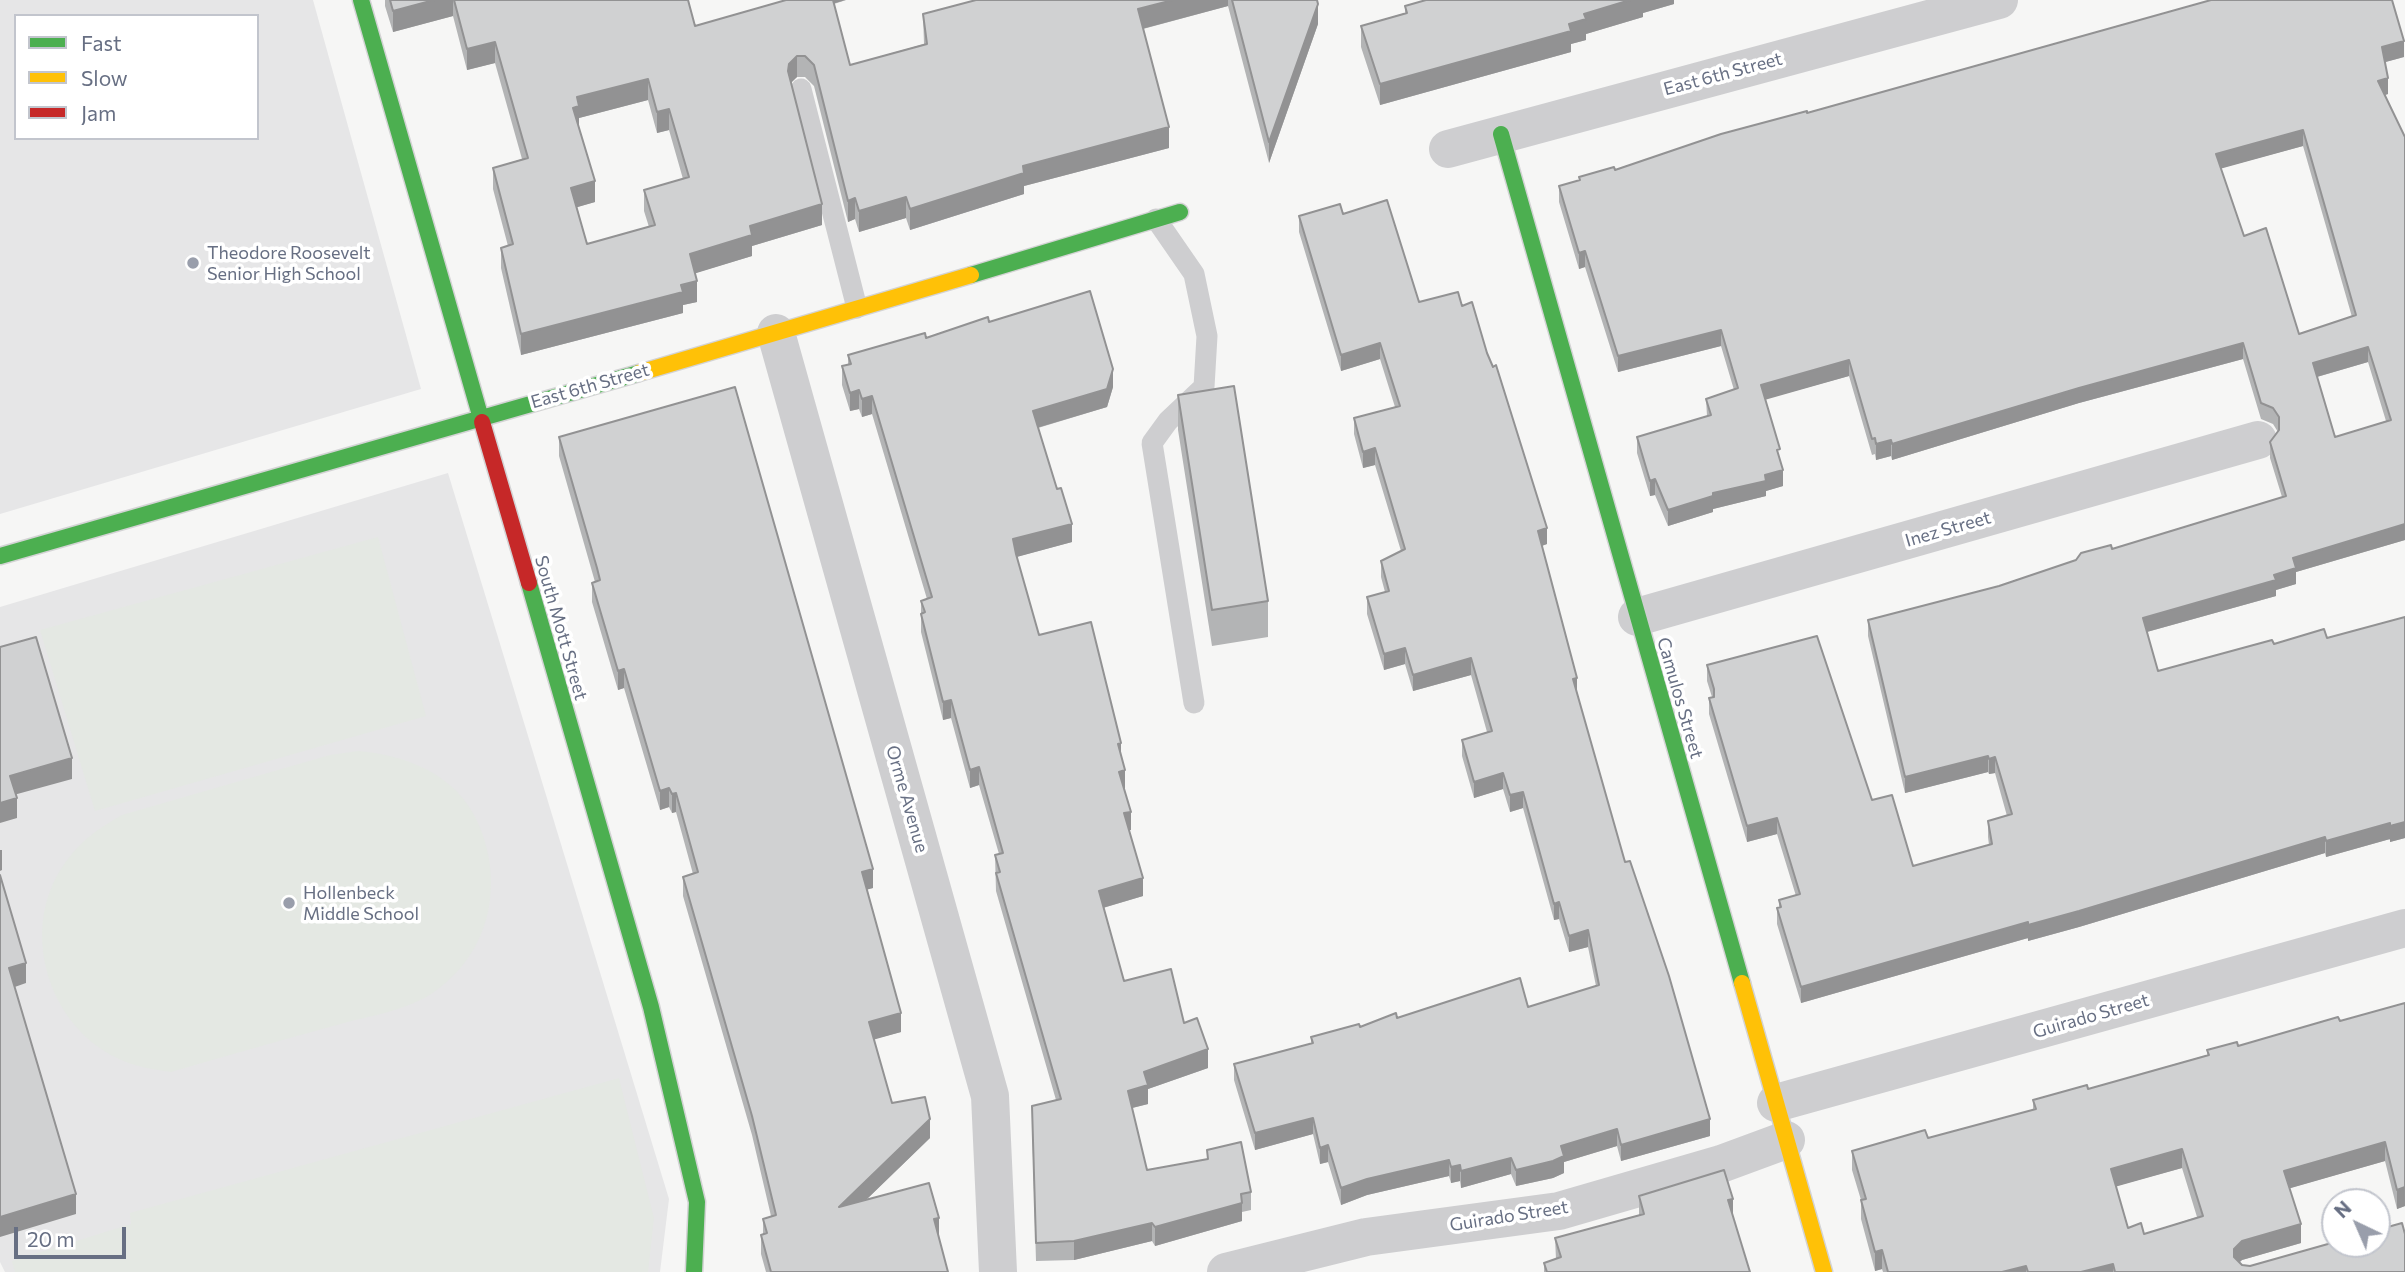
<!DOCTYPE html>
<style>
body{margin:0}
#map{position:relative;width:2405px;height:1272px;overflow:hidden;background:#f6f6f5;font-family:Commissioner,sans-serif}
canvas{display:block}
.legend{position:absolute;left:14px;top:14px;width:245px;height:126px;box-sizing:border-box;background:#fff;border:2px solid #c2c5cd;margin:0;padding:9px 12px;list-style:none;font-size:21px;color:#676f83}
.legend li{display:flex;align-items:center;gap:14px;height:35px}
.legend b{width:35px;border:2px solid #c2c5cd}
.north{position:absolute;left:2321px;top:1188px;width:70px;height:70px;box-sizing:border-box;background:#fff;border:2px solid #c2c5cd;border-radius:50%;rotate:316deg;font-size:19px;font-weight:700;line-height:28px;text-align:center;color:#676f83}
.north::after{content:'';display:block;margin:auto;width:24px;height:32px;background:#999eab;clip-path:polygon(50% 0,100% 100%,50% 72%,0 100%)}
.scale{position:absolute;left:14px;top:1227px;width:112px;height:32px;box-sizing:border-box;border:4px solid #676f83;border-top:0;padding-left:9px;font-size:21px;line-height:24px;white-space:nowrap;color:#676f83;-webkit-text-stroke:5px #fff;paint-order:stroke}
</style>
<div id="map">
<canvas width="2405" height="1272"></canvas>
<ul class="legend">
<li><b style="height:9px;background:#4caf50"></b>Fast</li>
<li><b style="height:9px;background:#ffc107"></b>Slow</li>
<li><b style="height:9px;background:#c62828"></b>Jam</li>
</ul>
<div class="north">N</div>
<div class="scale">20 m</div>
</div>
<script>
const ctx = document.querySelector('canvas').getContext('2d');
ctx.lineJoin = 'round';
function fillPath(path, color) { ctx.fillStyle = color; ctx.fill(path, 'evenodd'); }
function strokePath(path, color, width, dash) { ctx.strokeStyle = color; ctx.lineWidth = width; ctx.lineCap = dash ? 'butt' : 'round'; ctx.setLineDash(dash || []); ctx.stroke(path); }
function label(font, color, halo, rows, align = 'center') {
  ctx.font = font + ' Commissioner,sans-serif'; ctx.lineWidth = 7; ctx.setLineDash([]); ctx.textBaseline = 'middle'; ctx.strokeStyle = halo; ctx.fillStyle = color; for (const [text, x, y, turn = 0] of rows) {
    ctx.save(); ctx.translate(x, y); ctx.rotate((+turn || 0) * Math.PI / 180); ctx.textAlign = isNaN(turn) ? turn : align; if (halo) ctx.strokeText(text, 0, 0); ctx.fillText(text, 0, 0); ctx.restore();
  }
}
fillPath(new Path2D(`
 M0,0H313L421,389L0,514ZM16,16H257V138H16Z
 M448,473L669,1199L660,1272H5L0,1262V607Z`), '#e6e6e7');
fillPath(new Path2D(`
 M378,537L426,716L95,811L40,630Z
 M358,751C407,755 457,775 478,823C505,884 490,953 434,992C408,1010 374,1015 344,1023C286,1039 228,1055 171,1072C152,1069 136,1067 119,1059C47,1026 18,928 65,863C80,841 99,828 122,815L330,755Z
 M619,1078L654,1218L648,1272H15L12,1261L131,1224L130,1213Z`), '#e4e8e3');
const fast = new Path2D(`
 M361,0L482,422
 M1501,134L1742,983
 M971,275L1180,212
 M0,556L639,373
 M529,583L651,1007L697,1202L694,1272`);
const slow = new Path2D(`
 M639,373L971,275
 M1742,983L1824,1272`);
const jam = new Path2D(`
 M482,422L529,583`);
strokePath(fast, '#d3d3d4', 19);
strokePath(slow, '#d3d3d4', 19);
strokePath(jam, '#d3d3d4', 19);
strokePath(new Path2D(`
 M801,89L857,308
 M1156,219L1194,274L1207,336L1204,387L1168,421L1152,443L1194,703`), '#ceced0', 21);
strokePath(new Path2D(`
 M1448,149L1999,0
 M776,333L990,1096L998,1272
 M1637,617L2258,440
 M1776,1103L2405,928
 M1226,1272L1366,1237L1559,1211L1721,1164L1786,1140`), '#ceced0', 38);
strokePath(fast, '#4caf50', 16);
strokePath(slow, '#ffc107', 16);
strokePath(jam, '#c62828', 16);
fillPath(new Path2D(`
 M385,0H688L695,26L846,0L834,4L850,65L924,44L923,14L976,0H1317L1318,24L1269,163L1228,6L1143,29L1169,148L1024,186V194L910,230L906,218L859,232L855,219L848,222L814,86L805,77H797L791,82L822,225L752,246V256L695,273L697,302L683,305V313L521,355L501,268V248L508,246L493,189V168L522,159L495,63L467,70L453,16L393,32L385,6ZM648,100L657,133L669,130L683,179L644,190V211L649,227L587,244L577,207L595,202L579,127V118Z
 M1674,0V4L1643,13V17L1586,34V40L1571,44V52L1380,105L1361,47V26L1405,13V6Z
 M2404,57L2385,62L2388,94L2385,95L2405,137V540L2296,572V584L2276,590V596L2147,632L2158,671L2274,644L2327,638L2405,617V838L2390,842V839L2326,857L2325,853L2079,927L2028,941V938L1801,1003L1777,924V908L1779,907V900L1796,896L1777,834L1747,842L1709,714V698L1712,697L1707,681V665L1872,800L1913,866L1989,845L1988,837V821L2007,816L1995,773L1989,774L1988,772L1905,793L1868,636V620L1999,586L2112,549L2282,497L2270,458V442L2278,432L2273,424L2261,419L2243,359L2079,403L1892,460L1891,456L1876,460L1875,454L1872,455L1849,376L1765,399L1780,460L1783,486L1766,491V496L1713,509V512L1668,526L1655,495L1650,496L1637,453V437L1707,416L1706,399L1734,390L1721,346L1618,372L1585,267L1579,269L1559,202V186L1579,181V177L1615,170L1807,113ZM2303,146L2352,317L2299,334L2244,236L2221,168ZM2368,362L2386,421L2335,437L2317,377Z
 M1343,214L1419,302L1462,306L1487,353L1547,544L1542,546L1577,693L1625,862L1710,1136L1621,1161L1617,1146L1564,1162V1173L1553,1178L1516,1186L1511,1174L1461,1188L1460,1181L1451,1183L1449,1176L1367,1195L1341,1205L1328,1162L1320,1164L1313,1134L1255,1150L1234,1080V1064L1311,1044V1037L1360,1027L1397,1018L1528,1007L1596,986L1588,947L1569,952L1559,919L1554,920L1523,808L1510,812L1503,789L1474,798L1462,756V740L1487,732L1471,675L1413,691L1405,664L1384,670L1367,614V597L1385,592L1381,577V561L1401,551L1375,465L1363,468L1354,434V418L1395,407L1380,359L1341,371L1299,232V216Z
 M989,322L1113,387L1107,407L1038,428L1072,542L1016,557L1039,635L1121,757L1125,788H1124L1131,830H1129L1143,896L1103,908L1124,981L1184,1023L1208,1068L1148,1089V1104L1132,1108L1147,1170L1207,1159V1150L1251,1192V1210L1242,1212V1221L1155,1246L1152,1241L1074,1260L1036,1261L1032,1124L1056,1100L996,891L995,855L999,854L979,785L970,788L951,718L943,720L921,632V601L927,599L872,414L862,417L859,409L850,411L842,385V366L848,365V355L926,338Z
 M1178,395L1268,601V637L1212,646L1178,430Z
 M559,437L873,888L867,889L901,1032L874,1039L892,1103L930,1138L866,1200L939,1237L948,1272H766L761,1254V1235L763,1234V1219L771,1216L752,1135L683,896V877L693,874L676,812L672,813L669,807L660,810L624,688L618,690L592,602V583L595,582L559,456Z
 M2405,1003V1206L2397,1209L2385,1161L2290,1188L2301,1243L2242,1260L2239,1262L2242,1265L2405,1272H1883L1882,1269L1875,1271L1861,1219V1200L1852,1170V1151L1928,1138L2033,1110V1100L2088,1089L2207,1055V1050L2238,1046L2340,1021ZM2182,1168L2197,1217L2144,1234L2128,1228L2116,1186Z
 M1639,1196L1733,1217L1750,1272H1544V1263L1556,1259L1555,1238L1639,1215Z`), '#b3b4b5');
fillPath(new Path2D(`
 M434,0H453V16L393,32V11Z
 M828,0H846L828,5Z
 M1173,0H1228V6L1138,30V9Z
 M1630,0H1674V4L1643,13V17L1586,34V40L1571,44V52L1380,105V84L1569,24L1584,14Z
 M1318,4V24L1269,163V142Z
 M2404,41V57L2382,63V47Z
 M495,42V63L467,70V49Z
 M797,56V77L789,85V64Z
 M2388,78V94L2378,97V81Z
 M648,79V100L579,118V127L573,108L577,97Z
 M669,109V130L657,133V112Z
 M1169,127V148L1024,186V194L910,230V209L1023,166Z
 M2303,130V146L2216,170V154Z
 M595,181V202L571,209V188Z
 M906,197V218L859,232V211Z
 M855,198V219L848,222V201Z
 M822,204V225L752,246V256L690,275V254L750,226Z
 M1585,251V267L1579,269V253Z
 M697,281V302L683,305V313L521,355V334Z
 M1721,330V346L1618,372V356Z
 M1380,343V359L1341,371V355Z
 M2243,343V359L2079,403L1892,460V444L2079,388Z
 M2368,347V362L2313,378V363Z
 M1849,360V376L1761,401V385Z
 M1113,369V387L1107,407L1033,429V411Z
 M859,390V409L850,411V393Z
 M872,396V414L862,417V399Z
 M1891,440V456L1876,460V444Z
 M1375,448V465L1363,468V452Z
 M1783,470V486L1766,491V496L1713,509V512L1668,526V510L1713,493L1765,475Z
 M1655,479V495L1650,496V481Z
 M1072,524V542L1013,558V539Z
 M2405,524V540L2296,572V584L2276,590V596L2143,633V618L2274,575L2293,558Z
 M1547,528V544L1538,547V531Z
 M1405,648V664L1384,670V654Z
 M1471,658V675L1413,691V675Z
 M624,669V688L618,690V671Z
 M1577,678V694L1573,679Z
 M951,700V718L943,720V702Z
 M1121,743V761L1118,744Z
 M1988,756V772L1905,793V777Z
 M1995,757V773L1989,774V759Z
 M72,758V779L10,796V776Z
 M979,767V785L970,788V770Z
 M1125,770V788L1119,790V772Z
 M1503,773V789L1474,798V782Z
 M669,788V807L660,810V791Z
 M1523,792V808L1510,812V795Z
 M676,793V812L672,813V794Z
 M17,798V818L0,823V803Z
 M1131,812V830L1124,831V813Z
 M1777,818V834L1747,842V826Z
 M2405,822V838L2390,842V826Z
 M2390,823V839L2326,857V841Z
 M2325,837V853L2079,927L2028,941V925Z
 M0,850H2V870L0,871Z
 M873,869V888L862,891V872Z
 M1143,878V896L1099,909V891Z
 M1559,902V919L1554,920V904Z
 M2028,922V938L1801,1003V987Z
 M1588,930V947L1569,952V936Z
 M26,963V983L9,989V968Z
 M901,1013V1032L869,1041V1022Z
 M1208,1049V1068L1148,1089V1104L1128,1109V1091L1144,1072Z
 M1313,1118V1134L1255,1150V1133Z
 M930,1119V1138L839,1226V1207Z
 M1710,1119V1136L1621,1161V1145Z
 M1617,1129V1146L1564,1162V1173L1553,1178L1516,1186V1170L1561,1146Z
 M2385,1142V1161L2284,1190V1171Z
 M1328,1145V1162L1320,1164V1148Z
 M2182,1149V1168L2111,1188V1169Z
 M1511,1158V1174L1461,1188V1171Z
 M1449,1160V1176L1367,1195L1341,1205V1188L1367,1179Z
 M1460,1165V1181L1451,1183V1167Z
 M2405,1187V1206L2397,1209V1190Z
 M76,1194V1214L0,1237V1217Z
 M1733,1199V1217L1728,1200Z
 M1242,1203V1221L1155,1246V1227Z
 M939,1218V1237L934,1219Z
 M1152,1223V1241L1074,1260V1241Z
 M2301,1224V1243L2242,1260L2234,1268V1249L2242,1241Z
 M1882,1250V1269L1875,1271V1252Z
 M2113,1264V1272H2081Z
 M2026,1266V1272H2002Z`), '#929293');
const building = new Path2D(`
 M390,0H434L393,11Z
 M454,0H688L695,26L786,0H833L850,65L927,44L923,14L976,0H1173L1138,9L1169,127L1023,166L1024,173L910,209L906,197L859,211L855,198L848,201L814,65L805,56H797L789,64L788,71L822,204L750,226L752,235L690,254L697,281L681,285L683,292L521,334L501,248L513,244L493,168L528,158L495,42L467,49ZM648,79L657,112L669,109L689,177L644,190L655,225L587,244L571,188L595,181L573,108L579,106L577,97Z
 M1232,0H1317L1318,4L1269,142Z
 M1426,0H1630L1584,14L1586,19L1569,24L1571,31L1380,84L1361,26L1407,13L1405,6Z
 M2211,0H2392L2404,41L2382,47L2388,78L2378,81L2405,137V524L2293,558L2296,568L2274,575L2276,580L2143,618L2158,671L2272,640L2274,644L2324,629L2327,638L2405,617V822L2390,826V823L2326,841L2325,837L2079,911L2028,925V922L1801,987L1777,908L1781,907L1779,900L1800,894L1777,818L1747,826L1709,698L1714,697V689L1707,665L1817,636L1872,800L1892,795L1913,866L1992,844L1988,821L2012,814L1995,757L1989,759L1988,756L1905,777L1868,620L1999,586L2076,560L2081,553L2111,545L2112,549L2286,496L2270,442L2279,430V417L2273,408L2261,403L2243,343L2079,388L1892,444L1891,440L1876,444L1875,438L1872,439L1849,360L1761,385L1780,449L1777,450L1783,470L1765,475L1766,481L1713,493V496L1668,510L1655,479L1650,481L1637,437L1711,415L1706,399L1738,388L1721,330L1618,356L1585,251L1579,253L1559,186L1580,180L1579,177L1614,167L1615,170L1721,134L1807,111V113ZM2303,130L2356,315L2299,334L2266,228L2244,236L2216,154ZM2368,347L2391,420L2335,437L2313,363Z
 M1387,200L1419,302L1458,292L1462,306L1472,302L1487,353L1493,367L1496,365L1547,528L1538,531L1577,678L1573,679L1625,862L1630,861L1669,976L1710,1119L1621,1145L1617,1129L1561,1146L1564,1156L1553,1161L1516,1170L1511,1158L1461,1171L1460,1165L1451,1167L1449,1160L1367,1179L1341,1188L1328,1145L1320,1148L1313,1118L1255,1133L1234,1064L1313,1043L1311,1037L1359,1024L1360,1027L1396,1013L1397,1018L1520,978L1528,1007L1599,985L1588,930L1569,936L1559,902L1554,904L1523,792L1510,795L1503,773L1474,782L1462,740L1492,731L1471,658L1413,675L1405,648L1384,654L1367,597L1389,591L1381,561L1405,549L1375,448L1363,452L1354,418L1400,406L1380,343L1341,355L1299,216L1340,204L1343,214Z
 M1090,291L1113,369L1107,389L1033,411L1057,489L1061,488L1072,524L1013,539L1016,554L1039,635L1091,622L1121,743L1118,744L1125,770L1119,772L1131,812L1124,813L1143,878L1099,891L1124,981L1171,969L1184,1023L1197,1018L1208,1049L1144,1072L1148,1085L1128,1091L1147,1170L1208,1159L1207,1150L1241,1142L1251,1192L1241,1194L1242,1203L1155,1227L1152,1223L1074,1241L1036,1243L1032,1106L1061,1099L996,873L1000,872L995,855L1003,853L979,767L970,770L951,700L943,702L921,614L925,612L921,601L932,597L872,396L862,399L859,390L850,393L842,366L851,364L848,355L925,333L926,338L988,317L989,322Z
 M1234,386L1268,601L1212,610L1178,395Z
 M735,387L873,869L862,872L901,1013L869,1022L892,1103L925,1097L930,1119L839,1207L929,1183L939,1218L934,1219L948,1272H771L761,1235L767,1233L763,1219L776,1215L752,1116L683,877L698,872L676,793L672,794L669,788L660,791L624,669L618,671L592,583L600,580L597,568L559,437Z
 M36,637L72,758L10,776L17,798L0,803V647Z
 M0,875L26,963L9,968L76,1194L0,1217Z
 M2405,1003V1187L2397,1190L2385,1142L2284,1171L2301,1224L2242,1241L2234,1249V1257L2242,1265L2250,1266L2335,1242V1244H2377V1230L2402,1223L2405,1234V1272H2115L2113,1264L2081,1272H2028L2026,1266L2002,1272H1888L1882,1250L1875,1252L1861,1200L1866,1199L1852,1151L1925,1130L1928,1138L2036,1109L2033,1100L2087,1085L2088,1089L2209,1055L2207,1050L2237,1042L2238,1046L2338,1017L2340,1021ZM2182,1149L2203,1216L2144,1234L2141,1223L2128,1228L2111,1169Z
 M1724,1170L1733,1199L1728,1200L1750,1272H1547L1544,1263L1561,1257L1555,1238L1644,1214L1639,1196Z`);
fillPath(building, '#d0d1d2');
strokePath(building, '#929293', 2);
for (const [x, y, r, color] of [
 [193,263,7,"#999eab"],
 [289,903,7,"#999eab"]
]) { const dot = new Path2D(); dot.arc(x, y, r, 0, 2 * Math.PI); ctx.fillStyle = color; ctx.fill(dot); strokePath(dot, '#fff', 2.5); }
label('18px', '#676f83', '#fff', [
 ["East 6th Street",1723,74,-15],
 ["East 6th Street",590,386,-16],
 ["Inez Street",1948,529,-16],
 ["South Mott Street",561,628,74],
 ["Camulos Street",1680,698,74],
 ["Orme Avenue",907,799,74],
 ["Guirado Street",2091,1016,-16],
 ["Guirado Street",1509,1216,-9]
]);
label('18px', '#676f83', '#fff', [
 ["Theodore Roosevelt",207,253],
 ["Senior High School",207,274],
 ["Hollenbeck",303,893],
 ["Middle School",303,914]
], 'left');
</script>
